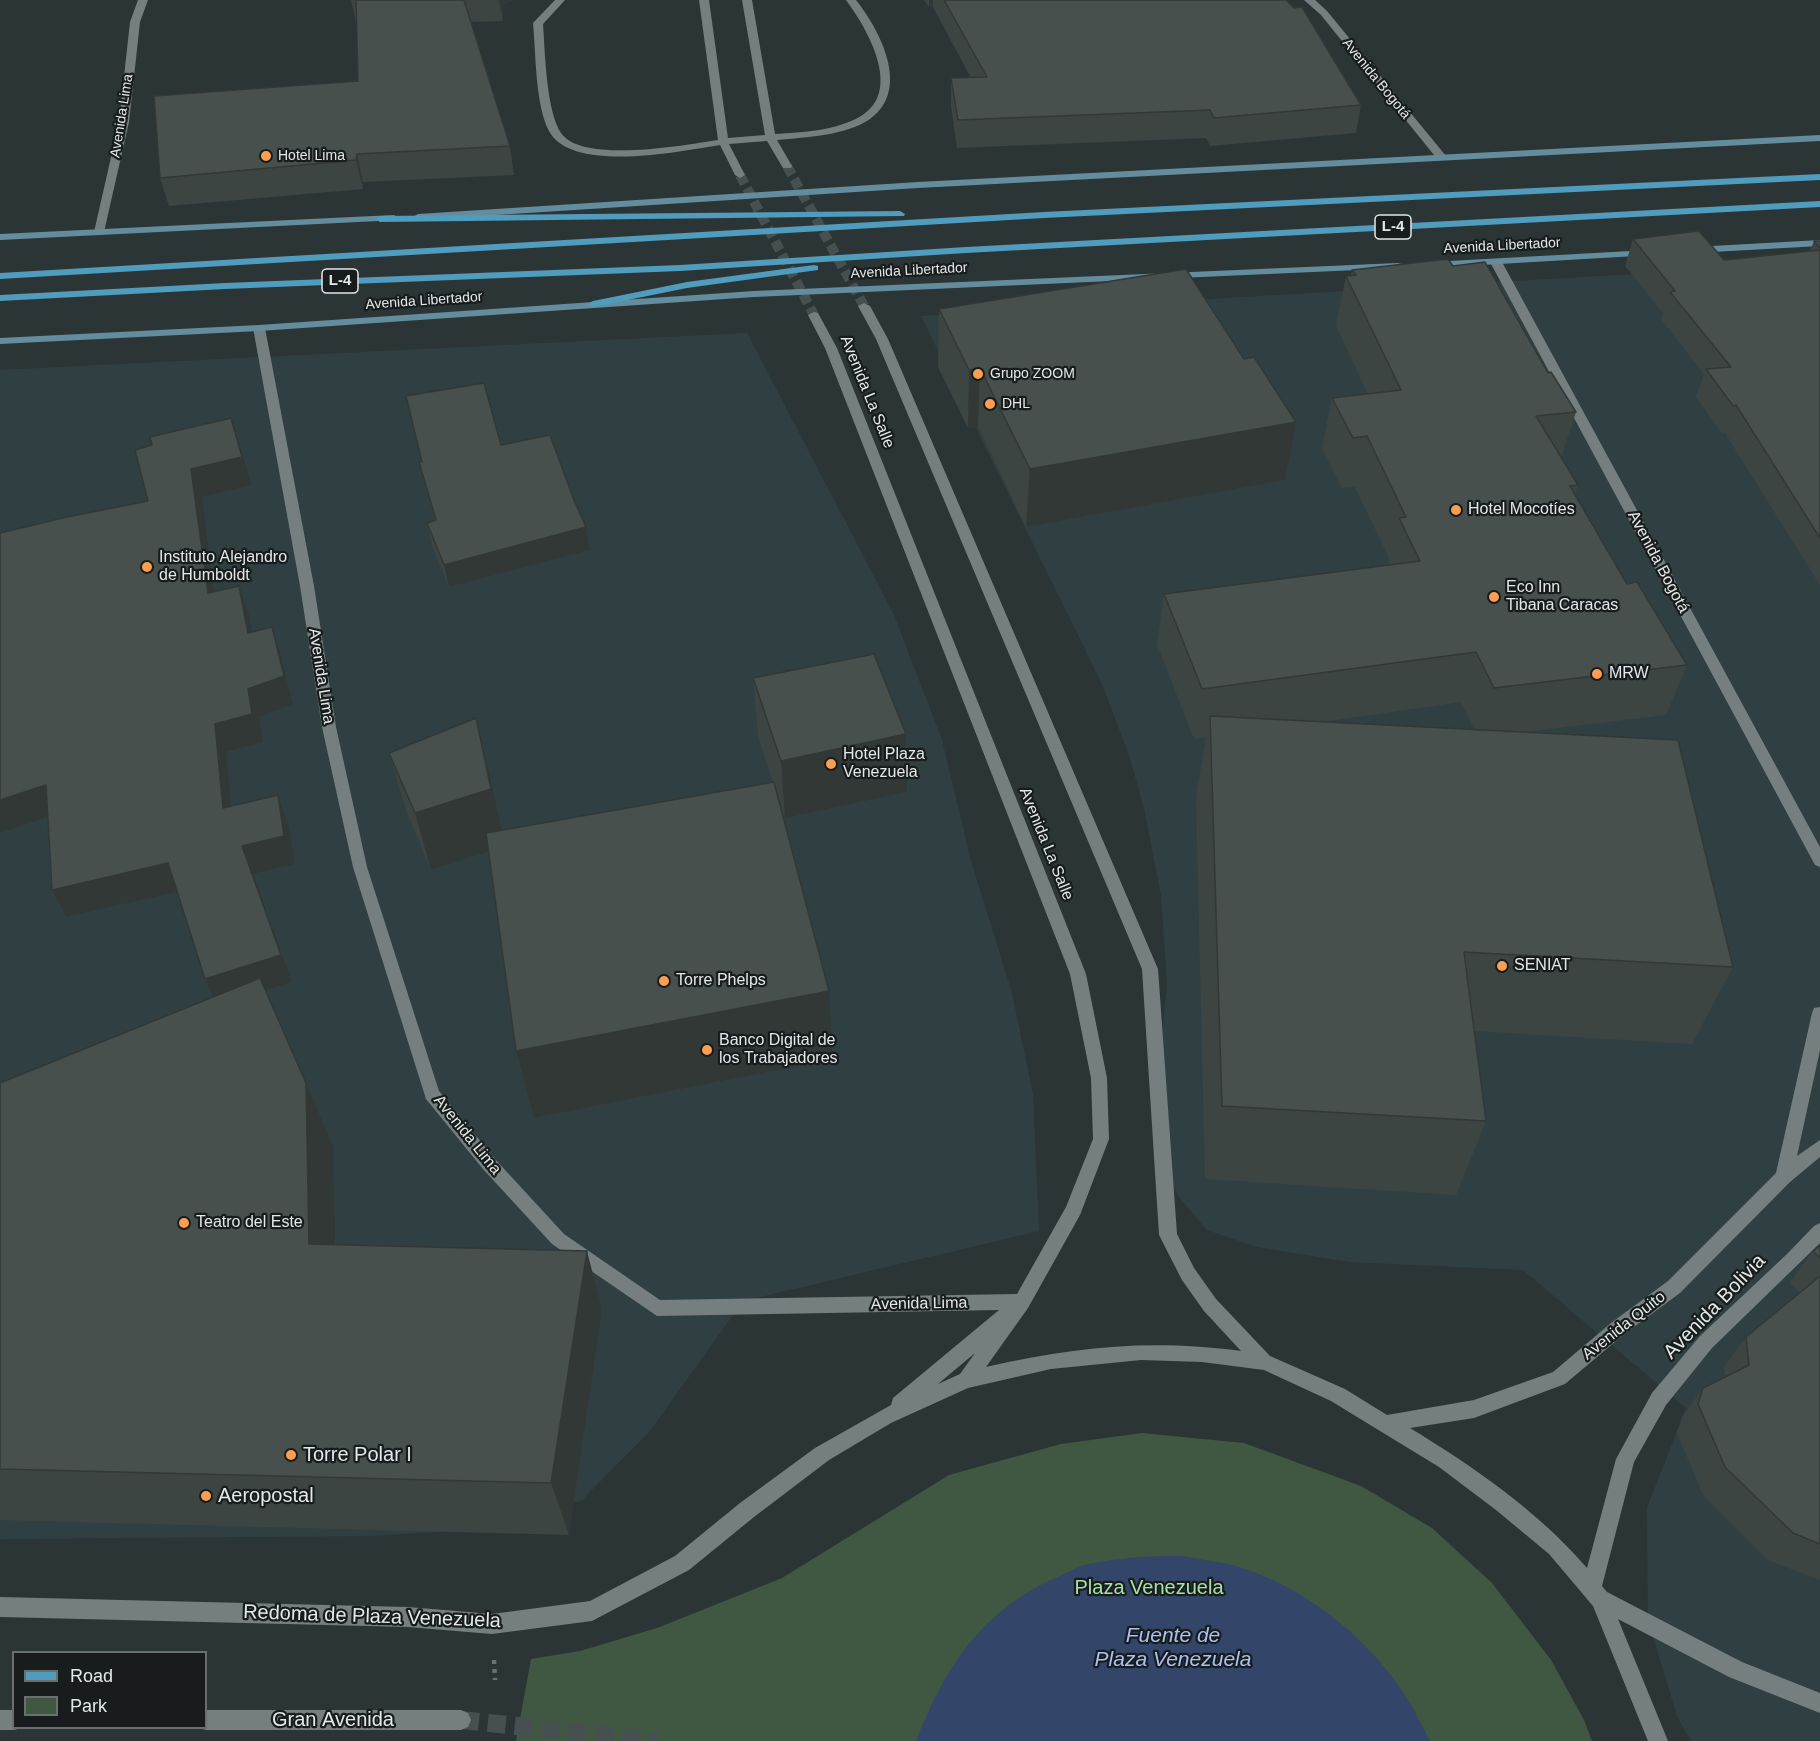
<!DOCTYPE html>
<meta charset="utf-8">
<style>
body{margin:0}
#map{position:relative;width:1820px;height:1741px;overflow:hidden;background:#2c3536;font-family:Helvetica,sans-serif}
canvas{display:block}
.legend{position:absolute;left:12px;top:1651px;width:195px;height:78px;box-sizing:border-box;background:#181c1c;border:2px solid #696e6e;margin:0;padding:8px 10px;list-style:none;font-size:18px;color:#e2e8e8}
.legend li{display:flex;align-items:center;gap:12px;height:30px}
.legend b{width:30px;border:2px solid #696e6e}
</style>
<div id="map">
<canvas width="1820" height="1741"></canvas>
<ul class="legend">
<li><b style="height:8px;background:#509cbd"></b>Road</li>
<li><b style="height:16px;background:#405741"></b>Park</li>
</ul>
</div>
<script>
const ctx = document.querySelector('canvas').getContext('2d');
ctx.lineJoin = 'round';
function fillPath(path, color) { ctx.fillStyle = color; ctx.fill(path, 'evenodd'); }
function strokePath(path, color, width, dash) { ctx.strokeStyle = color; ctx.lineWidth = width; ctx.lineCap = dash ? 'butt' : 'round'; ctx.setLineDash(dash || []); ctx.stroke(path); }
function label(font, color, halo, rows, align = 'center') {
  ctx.font = font + ' Helvetica,sans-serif'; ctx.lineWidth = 4.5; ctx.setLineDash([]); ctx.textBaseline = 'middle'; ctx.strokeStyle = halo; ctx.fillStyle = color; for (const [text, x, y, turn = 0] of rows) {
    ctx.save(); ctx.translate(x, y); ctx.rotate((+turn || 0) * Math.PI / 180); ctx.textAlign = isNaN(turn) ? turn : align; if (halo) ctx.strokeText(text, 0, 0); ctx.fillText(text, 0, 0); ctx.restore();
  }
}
fillPath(new Path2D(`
 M1820,263V1741H1691L1677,1716L1648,1620L1647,1508L1686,1408L1523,1270L1350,1262L1257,1247L1207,1230L1178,1196L1163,1162L1158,1078L1167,985L1161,895L1144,808L1129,755L1103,686L921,316Z
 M747,333L894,615L942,740L971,861L1012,993L1033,1095L1039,1231L743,1301L650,1431L582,1500L531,1519L475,1530L366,1536L0,1539V370Z`), '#304042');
fillPath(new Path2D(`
 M1142,1433L1244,1443L1361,1486L1432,1528L1492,1583L1551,1660L1584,1720L1592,1741H516L531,1659L580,1651L657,1628L782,1578L949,1475L1061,1444Z`), '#405741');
fillPath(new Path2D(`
 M1182,1556C1198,1559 1215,1561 1232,1565C1302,1584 1370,1638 1408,1700C1416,1713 1423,1727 1430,1741H916C945,1668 979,1613 1053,1579C1063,1575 1072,1569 1082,1566C1115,1557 1148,1556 1182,1556Z`), '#33466a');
strokePath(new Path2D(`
 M787,166L864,306
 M740,175L814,315`), '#475051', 10, [10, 5]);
strokePath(new Path2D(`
 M461,1720L657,1741`), '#475051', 18, [18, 9]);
strokePath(new Path2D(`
 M494,1660L495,1680`), '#6a7273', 4.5, [4, 5]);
fillPath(new Path2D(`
 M138,0H148L140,22L129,122L104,232L99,235L94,232L119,122L130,22Z
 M555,0H565L543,24C545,50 546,111 561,133C582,164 685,145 718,140L699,0H709L728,138L765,135L742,0H752L775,134C803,132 836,131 861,116C904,90 866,27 846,0H856C879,29 912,89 870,119C845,136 806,137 777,140L792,166L791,168H783L767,141L729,144L745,175L740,178L735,175L720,145C681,151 572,174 549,131C535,104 536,54 533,23Z
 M1304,0H1315L1327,11L1446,156V160H1438L1321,15Z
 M1496,259L1502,262L1820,847V867L1815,865L1490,262Z
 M864,303L870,306L888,339L1158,969L1177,1234L1194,1268L1216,1299L1270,1356L1345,1389L1387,1415L1474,1400L1553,1372L1611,1323L1668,1281L1776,1173L1812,1013L1814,1008L1820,1007V1050L1797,1156L1820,1140V1157L1790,1182L1680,1293L1623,1335L1565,1384L1474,1418L1410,1428C1474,1467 1538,1511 1587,1568L1616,1459L1652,1393L1700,1336L1787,1254L1814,1226L1820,1223V1243L1712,1348L1666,1405L1634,1462L1602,1586L1607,1592L1742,1662L1820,1693V1713L1729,1677L1618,1619L1668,1741H1648L1593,1606L1549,1554L1496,1510L1439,1467L1331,1401L1264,1370L1202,1362L1141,1360L1051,1369L968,1388L891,1423L829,1460L754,1517L689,1570L592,1621L492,1634L408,1627L0,1617V1597L408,1607L492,1614L590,1601L675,1556L740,1503L815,1448L891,1405L893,1398L999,1310L657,1316L552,1244L483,1169L426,1099L353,867L322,727L300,586L253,328L259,325L265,328L314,586L336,727L367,867L439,1091L495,1159L564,1234L660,1300L1017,1294L1066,1207L1093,1139L1091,1078L1070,974L825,348L808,315L814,312L818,313L837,348L1086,974L1107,1078L1109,1139L1080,1215L1028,1308L986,1367C1076,1347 1149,1339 1241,1351L1204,1311L1182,1280L1159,1235L1142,969L876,339L858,306ZM975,1353L960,1374L938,1384Z
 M0,1710H14V1728H21L14,1730H0Z
 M206,1710H461L468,1713L471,1720L468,1727L461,1730H206L199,1728H206Z`), '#757f80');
fillPath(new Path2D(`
 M1820,135V141L918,188L418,220L413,217L418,214L918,182Z
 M394,215L399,218L398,220L0,240V234Z
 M1820,240V246L1694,253L1689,250L1694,247Z
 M1649,250L1653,251V255L1431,268L1425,265L1431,262Z
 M1398,263L1402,264V268L754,297L259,331L0,344V338L259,325L754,291Z`), '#638d9f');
fillPath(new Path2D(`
 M1820,174V180L1044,218L0,279V273L1044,212Z
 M1820,201V207L966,253L680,271L225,289L0,301V295L225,283L680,265L966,247Z
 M900,211L905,214L904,216L380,222L375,219L380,216Z
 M814,265L818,266V270L687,288L593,307L587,304L593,301L687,282Z`), '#509cbd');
fillPath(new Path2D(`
 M351,0H513L503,5V21L471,22L510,146L514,175L363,182V189L169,206L160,178L358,81L357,27Z
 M924,0H1286L1361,105L1356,133L1210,146L1206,138L957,148L951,106V78H971L933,7H929Z
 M1633,239L1724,260L1810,251L1814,241H1820V585L1725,433H1722L1696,397L1704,374L1661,319L1663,313L1625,266Z
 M1453,266L1548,373L1576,412L1561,458L1578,485L1575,494L1627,584L1687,665L1666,715L1524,732L1733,967L1692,1044L1474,1031L1486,1121L1456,1195L1205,1179L1196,797L1206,737L1194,739L1157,644L1164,594L1388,565L1389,558L1355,487L1342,488L1322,448L1332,398L1368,394L1336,326L1346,276L1351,275L1352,270ZM1461,702L1474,729L1321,722Z
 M939,309L1244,359L1296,422L1285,480L1026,527L978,426L968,428L938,367Z
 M152,445L240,446L252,485L202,497L214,592L249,615L252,632L272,627L281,656L293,704L259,717L263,742L226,752L231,806L278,795L288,823L295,864L253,874L292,982L265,991L333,1146L336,1245L602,1310L569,1535L0,1520V1083L213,997L177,891L66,917L52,890L48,817L0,833V533L148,501Z
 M501,445L574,500L586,527L590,550L449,587L432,545L427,523L435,521L419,462Z
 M753,678L907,792L785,818L776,789L833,1059L534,1118L516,1051L488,851L431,870L406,810L389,753L476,718L490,775L502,831L773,782L758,736Z
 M1820,1246V1580L1768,1560L1703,1495L1677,1433L1682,1417L1703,1388L1725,1377L1724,1367L1746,1337L1800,1292L1790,1283L1813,1251Z`), '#3d4542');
fillPath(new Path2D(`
 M499,0H513L503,5V21Z
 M929,0H933V7H929Z
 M357,154L363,182V189L356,160Z
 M980,368L978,426L968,428L969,370Z
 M231,418L252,485L202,497L218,622L208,593L191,469Z
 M1296,422L1285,480L1026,527L1030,469Z
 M586,527L590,550L449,587L444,565Z
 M239,586L249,615L258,662L248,633Z
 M272,627L281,656L293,704L259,717L263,742L226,752L234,836L223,808L215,724L248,689Z
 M476,718L490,775L505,846L431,870L415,813Z
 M906,734L907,792L785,818L781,761Z
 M46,785L60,813L0,833V800Z
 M278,795L288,823L295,864L253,874L292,982L217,1006L205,979L242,846Z
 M168,863L180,891L66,917L52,890Z
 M829,991L833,1059L534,1118L516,1051Z
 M306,1083L333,1146L337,1304L309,1244Z
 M587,1251L602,1310L569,1535L551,1483Z`), '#323836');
const building = new Path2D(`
 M356,0H464L510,146L357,154L356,160L160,178L154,96L358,81Z
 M944,0H1286L1294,8L1302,7L1361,105L1214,118L1210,110L958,120L951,78L987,77Z
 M1699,231L1724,260L1820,250V538L1736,405L1733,406L1706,369L1731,367L1670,292L1675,291L1633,239Z
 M1814,241H1820V248Z
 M1448,259L1453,266L1485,262L1548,373L1551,372L1576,412L1536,416L1578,485L1570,486L1627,584L1637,582L1687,665L1494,688L1476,652L1202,689L1164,594L1420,561L1399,518L1406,517L1367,436L1353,438L1332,398L1401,390L1346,276L1356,275L1352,270Z
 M1186,269L1244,359L1254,357L1296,422L1030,469L980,368L969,370L939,309Z
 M484,383L501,445L550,435L574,500L586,527L444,565L427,523L436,520L419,462H422L406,396Z
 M231,418L242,457L191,469L208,593L239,586L248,633L272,627L284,676L248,689L252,714L215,724L223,808L278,795L284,836L242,846L281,955L205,979L168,863L52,890L46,785L0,800V533L67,517L148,501L135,450L152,445L150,437Z
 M874,654L906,734L781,761L753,678Z
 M1210,716L1678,740L1733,967L1464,952L1486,1121L1222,1106Z
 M476,718L491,789L415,813L389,753Z
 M774,782L829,991L516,1051L486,833Z
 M260,978L306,1083L309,1244L587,1251L551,1483L0,1469V1083Z
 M1820,1246V1258L1813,1251Z
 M1820,1276V1544L1793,1533L1725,1467L1698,1404L1703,1388L1749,1365L1746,1337Z`);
fillPath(building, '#47504d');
strokePath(building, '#323836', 1.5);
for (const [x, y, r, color] of [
 [266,156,6,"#fb9e51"],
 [978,374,6,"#fb9e51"],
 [990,404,6,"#fb9e51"],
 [1456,510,6,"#fb9e51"],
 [147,567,6,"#fb9e51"],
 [1494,597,6,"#fb9e51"],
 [1597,674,6,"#fb9e51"],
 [831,764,6,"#fb9e51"],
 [1502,966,6,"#fb9e51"],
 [664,981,6,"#fb9e51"],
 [707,1050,6,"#fb9e51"],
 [184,1223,6,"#fb9e51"],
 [291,1455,6,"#fb9e51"],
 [206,1496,6,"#fb9e51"]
]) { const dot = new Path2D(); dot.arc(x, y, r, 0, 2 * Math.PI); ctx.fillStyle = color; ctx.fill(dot); strokePath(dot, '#181c1c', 2); }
label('14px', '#e2e8e8', '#181c1c', [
 ["Avenida Bogotá",1376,79,51],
 ["Avenida Lima",122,116,-81],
 ["Avenida Libertador",1502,246,-3],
 ["Avenida Libertador",909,271,-3],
 ["Avenida Libertador",424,301,-4]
]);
label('14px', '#e2e8e8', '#181c1c', [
 ["Hotel Lima",278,156],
 ["Grupo ZOOM",990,374],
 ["DHL",1002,404]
], 'left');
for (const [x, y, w] of [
 [1393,227,36],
 [340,281,36]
]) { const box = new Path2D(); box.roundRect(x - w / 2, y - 12, w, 24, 4.5); ctx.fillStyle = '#181c1c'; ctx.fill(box); strokePath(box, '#e2e8e8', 1.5); }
label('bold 15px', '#e2e8e8', null, [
 ["L-4",1393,227],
 ["L-4",340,281]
]);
label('16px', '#e2e8e8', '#181c1c', [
 ["Avenida La Salle",867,392,68],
 ["Avenida Bogotá",1658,562,62],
 ["Avenida Lima",321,676,81],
 ["Avenida La Salle",1046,844,68],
 ["Avenida Lima",467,1135,51],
 ["Avenida Lima",919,1304,-1],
 ["Avenida Quito",1624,1326,-38]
]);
label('16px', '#e2e8e8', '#181c1c', [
 ["Hotel Mocotíes",1468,510],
 ["Instituto Alejandro",159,558],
 ["de Humboldt",159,576],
 ["Eco Inn",1506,588],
 ["Tibana Caracas",1506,606],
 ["MRW",1609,674],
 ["Hotel Plaza",843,755],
 ["Venezuela",843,773],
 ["SENIAT",1514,966],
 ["Torre Phelps",676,981],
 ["Banco Digital de",719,1041],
 ["los Trabajadores",719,1059],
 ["Teatro del Este",196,1223]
], 'left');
label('20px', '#e2e8e8', '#181c1c', [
 ["Avenida Bolivia",1715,1307,-46],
 ["Redoma de Plaza Venezuela",372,1617,2],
 ["Gran Avenida",333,1720]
]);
label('20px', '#e2e8e8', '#181c1c', [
 ["Torre Polar I",303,1455],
 ["Aeropostal",218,1496]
], 'left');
label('20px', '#a6e0a8', '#181c1c', [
 ["Plaza Venezuela",1149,1588]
]);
label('italic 21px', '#a6c1f3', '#181c1c', [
 ["Fuente de",1173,1636],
 ["Plaza Venezuela",1173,1660]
]);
</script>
